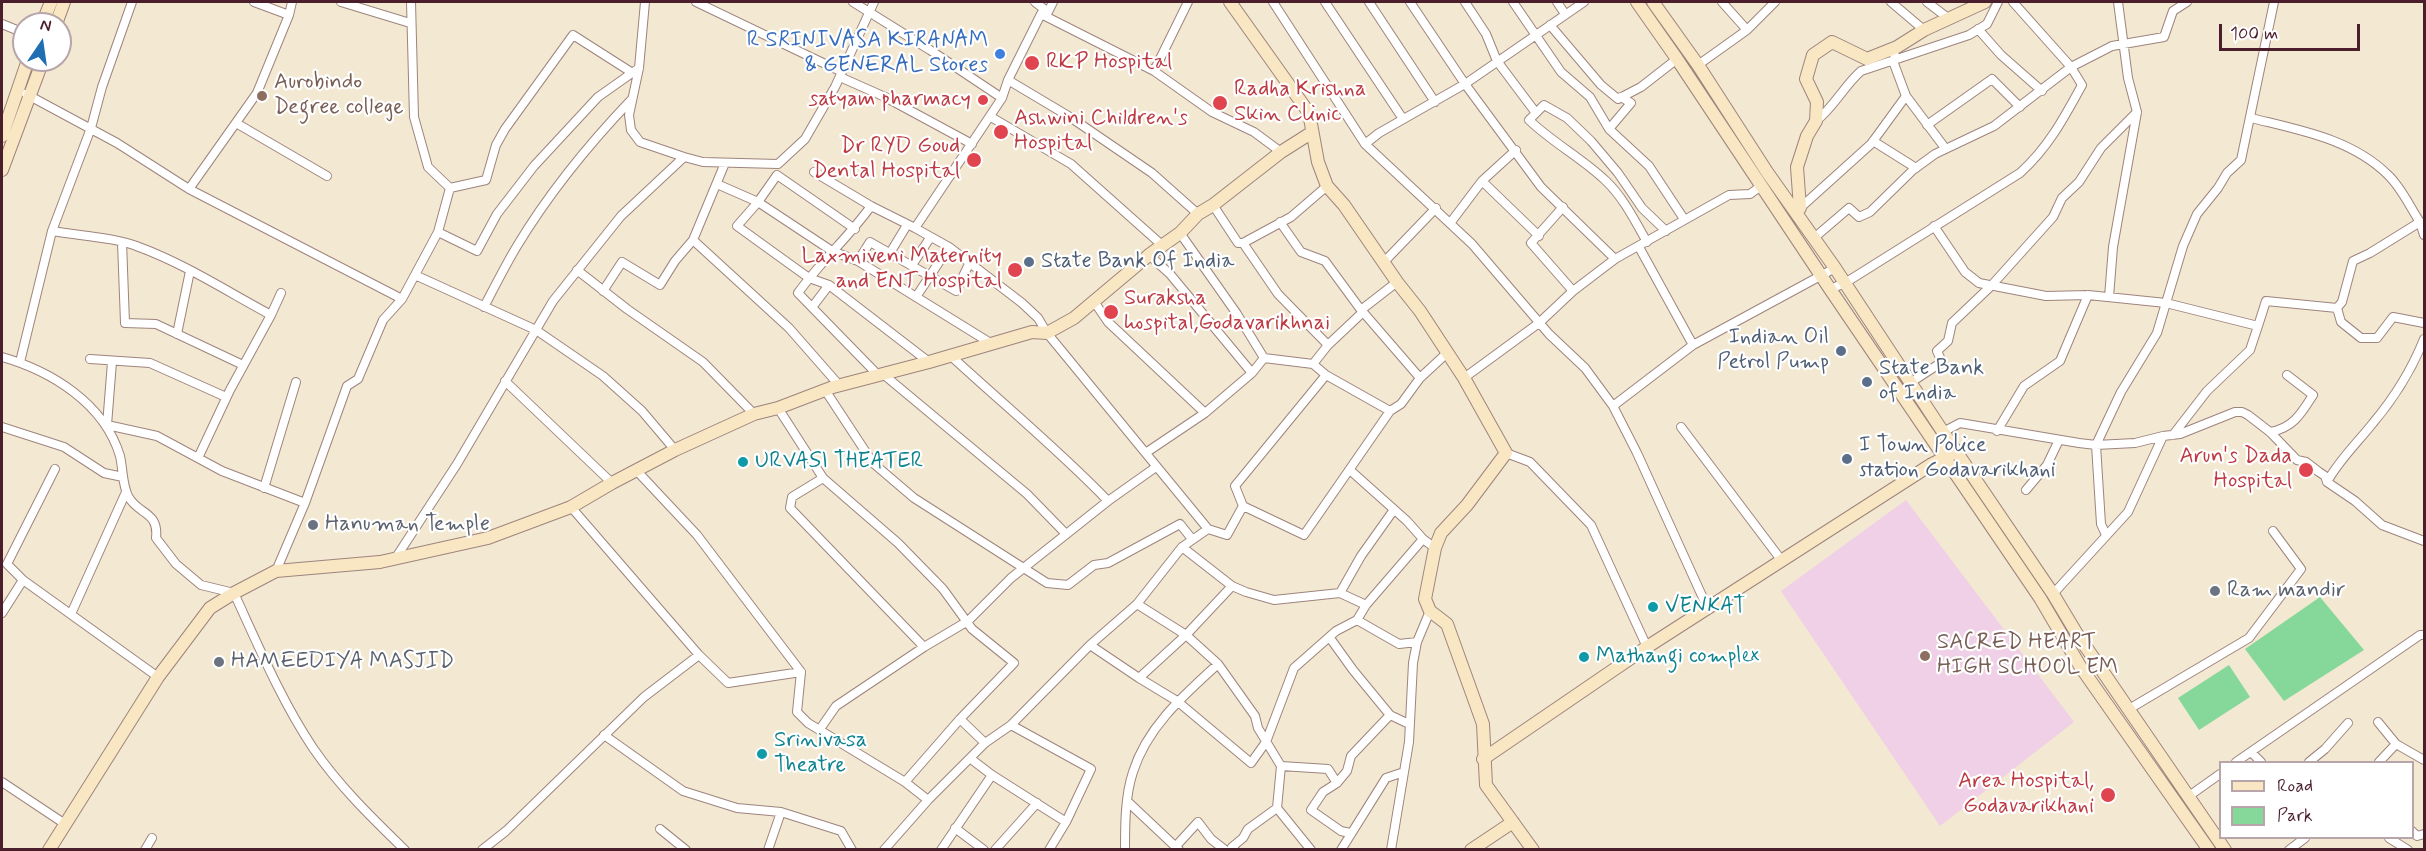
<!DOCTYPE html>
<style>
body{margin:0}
#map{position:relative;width:2426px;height:851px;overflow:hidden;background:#f3e8d1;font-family:Mynerve,sans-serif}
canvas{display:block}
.frame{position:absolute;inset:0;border:3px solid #4a1f2b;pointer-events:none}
.legend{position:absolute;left:2219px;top:761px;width:195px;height:78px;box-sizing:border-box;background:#fff;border:2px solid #b7a5aa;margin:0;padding:8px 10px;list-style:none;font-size:18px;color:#4a1f2b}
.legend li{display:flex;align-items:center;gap:12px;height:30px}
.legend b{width:30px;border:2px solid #b7a5aa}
.north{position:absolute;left:12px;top:12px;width:60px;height:60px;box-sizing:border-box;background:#fff;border:2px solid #b7a5aa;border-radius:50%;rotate:13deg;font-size:16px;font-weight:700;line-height:24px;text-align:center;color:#4a1f2b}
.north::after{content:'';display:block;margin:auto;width:21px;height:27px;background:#1f6fb2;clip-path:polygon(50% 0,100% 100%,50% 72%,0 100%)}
.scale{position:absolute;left:2219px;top:24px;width:141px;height:27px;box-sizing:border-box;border:3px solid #4a1f2b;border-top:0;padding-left:8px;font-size:18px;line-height:21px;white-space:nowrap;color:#4a1f2b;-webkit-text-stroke:4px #fff;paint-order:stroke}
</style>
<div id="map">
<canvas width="2426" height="851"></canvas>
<div class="frame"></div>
<ul class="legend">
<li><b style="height:8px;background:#f9e7c3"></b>Road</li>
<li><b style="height:16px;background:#85d89a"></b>Park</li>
</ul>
<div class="north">N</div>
<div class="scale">100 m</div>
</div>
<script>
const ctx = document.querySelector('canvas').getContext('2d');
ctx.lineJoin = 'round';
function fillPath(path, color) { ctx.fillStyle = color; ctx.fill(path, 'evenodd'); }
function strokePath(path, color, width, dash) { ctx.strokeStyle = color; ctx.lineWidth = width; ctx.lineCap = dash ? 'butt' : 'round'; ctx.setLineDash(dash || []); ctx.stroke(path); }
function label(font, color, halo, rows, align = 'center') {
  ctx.font = font + ' Mynerve,sans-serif'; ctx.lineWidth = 4.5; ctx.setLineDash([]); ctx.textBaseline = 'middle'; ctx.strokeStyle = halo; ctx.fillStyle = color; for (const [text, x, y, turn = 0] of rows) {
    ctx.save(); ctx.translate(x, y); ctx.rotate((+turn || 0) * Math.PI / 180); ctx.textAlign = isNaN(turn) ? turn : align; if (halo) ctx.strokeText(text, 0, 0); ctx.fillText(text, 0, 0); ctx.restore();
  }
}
fillPath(new Path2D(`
 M1906,500L2074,722L1940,826L1781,591Z`), '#efd0e6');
fillPath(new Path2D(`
 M2320,597L2364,650L2284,701L2245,649Z
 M2229,665L2250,697L2199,730L2178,698Z`), '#85d89a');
const street = new Path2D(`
 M254,2L289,15
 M292,2L289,15L257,93L189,189L402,299
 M341,2L410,23
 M645,2L639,68L629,115L631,130L640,142L684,157
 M696,2L842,72
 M853,2L930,50L1002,98
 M1035,2L1048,12
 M1273,2L1365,144L1472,244L1549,334L1585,368L1613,406
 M1325,2L1403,119
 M1369,2L1435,102
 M1410,2L1465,84L1541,187L1615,259
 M1465,2L1486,34L1497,61L1536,113L1529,120C1553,143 1582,158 1606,181C1623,197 1635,221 1647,242
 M1513,2L1561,72L1590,97L1609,129L1649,166L1684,219
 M1557,2L1565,14
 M1722,2L1747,30
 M1891,2L1924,30
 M1927,2L1948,18
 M1041,14L1154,71L1188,2
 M2,24L24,33
 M1550,25L1601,85L1618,99L1641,87L1677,59
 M1978,29L2001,55L2042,91
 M1895,56L1893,61L1906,96L1945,148
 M1698,65L1747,30L1775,2
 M1154,71L1212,112L1254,132L1281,152
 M840,77L885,97L972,144
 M1008,80L1070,117L1152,173L1198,214
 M26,94L117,143L189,189
 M1533,116L1544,105L1567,118L1591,141L1618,173L1642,208L1666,231
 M991,117L1071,164L1163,246
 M2251,118C2299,130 2352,139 2388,175C2401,187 2410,207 2420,222
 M1816,121C1834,107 1844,86 1861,71L1969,35L1987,24L1998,2
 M236,123L327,176
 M1927,125L1992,79L2020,107
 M1609,129L1631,103L1621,97
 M1873,141L1916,168
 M1365,144L1379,133L1465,84L1584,2
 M1516,150L1482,181L1539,236
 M814,172L871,206L915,228
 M717,184L758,202L737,226L809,278L829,285L929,362
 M450,188L486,180L496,145L505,129L573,35L631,72
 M1213,205L1238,243H1243L1278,294L1328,345L1363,312L1361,310L1397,282
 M871,206C849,237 820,262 798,293L878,375
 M1563,207L1531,243L1573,291
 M1800,208L1871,144L1906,96
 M1280,222L1301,252L1325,261L1361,310
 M1451,222L1482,181
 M1934,226L1965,272L1979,283L2046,296L2088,295L2166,303L2258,326L2250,350L2207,391L2173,435
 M855,229L777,175L758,202L832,251L858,261L992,344
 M52,231C80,236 114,237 139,247C185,264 228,292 271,315L281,293
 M438,232L477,251L497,214L534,166L598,97L639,68
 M2424,235L2420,222L2370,253L2353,261L2342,302L2337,308L2341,322L2361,338H2377L2393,317L2424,323
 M1814,238L1849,208L1859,217L1870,212L1913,170L1935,154L1994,126L2071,67L2112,46L2164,37L2173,11L2187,2
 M693,240L789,328L839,385
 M122,242L125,323L156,324L243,365
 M1243,243L1291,217L1327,186
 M1639,247L1693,345
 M890,253L907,225
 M1149,255L1170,274L1252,373
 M858,261L870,242L956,291L969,264
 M1384,262L1436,208
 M912,265L930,238
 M577,270L627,309L703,362L754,414
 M415,275L536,330L603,376L642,411L675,450
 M1830,289L1845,283L2020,173C2048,148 2064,118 2082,85L2071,67L2013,2
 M603,291L622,262L660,285L675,261L693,240L725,163
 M916,297L949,247
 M2109,297L2113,247L2137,112L2128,78L2118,2
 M1093,300L1108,322L1205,413L1252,373L1264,358L1237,314L1180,233
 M813,306L829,285
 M484,307C495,286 505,266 517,246C549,193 589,144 631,100
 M1363,312L1420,378
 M2258,326L2266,301L2337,308
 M177,334L190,271
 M1328,345L1313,364L1326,375L1390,411L1401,404L1420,378L1447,353
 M951,356C1003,404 1059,450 1108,501
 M2,357C51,371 104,403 120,456C123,469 122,483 128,496C138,515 159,511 156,538L176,564L201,585L234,593C258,645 281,700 313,748C339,786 372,818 405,850
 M1264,358L1313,364
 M90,359L150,363L226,397
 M20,362L52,231L91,128L102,87L132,2
 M112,362L107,425L157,436L222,471L305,503
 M883,374L1027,494L1066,534
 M1464,378L1539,323L1573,291L1615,259L1729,195L1750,194L1761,186
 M505,381L612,483
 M1910,383L1942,362L1937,351L1948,341L1952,323L1991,286L2053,217L2062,198L2079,182L2101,148L2137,112
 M825,390L873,463L914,498L1047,583L1068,585L1094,565L1108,563L1180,524L1192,539
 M778,408L823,478L898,543L943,589L972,629L1014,663L960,719L905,782
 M2,427L64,447L104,473L123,477
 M1681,427L1782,561
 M1997,431L2024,386L2060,361L2088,295
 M1943,432L1960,423L2079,443L2096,445L2135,443L2163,436L2180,434L2235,412H2242L2248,415L2270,432L2297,460L2306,462L2319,472L2325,476L2327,482L2355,501L2382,525L2424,541
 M2270,432C2293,428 2301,414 2313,395L2287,375
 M1147,452L1205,413
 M1506,453L1530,462L1591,525L1647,647
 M198,458L230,390L271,315
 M55,469L7,564L23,580L158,677
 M636,470L697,535L801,672L728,683L699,655
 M1351,471L1407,521L1423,539L1435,548
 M823,478L792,497L790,508L924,647L968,621L1011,578L1108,501L1156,467
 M2327,482C2339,460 2358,442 2373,423C2394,398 2412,369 2424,339
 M264,488L296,382
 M2026,490L2047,465L2059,440
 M1243,506L1235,486L1326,375
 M1208,529L1227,535L1243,506L1304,535L1390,411
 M2106,535L2101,524L2096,445L2121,392L2157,333L2183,246L2197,214L2218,188L2227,173L2241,160L2274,2
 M1182,547L1232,586L1246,592L1274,600L1340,593L1366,605L1357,620L1399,644L1417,642L1430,611
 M395,559L457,464L553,301L621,216L684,157L703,162L778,164L805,139L835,87L874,2
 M276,571L305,503L347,386L358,379L383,320L402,299L438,232L450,188L428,167L414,117L411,2
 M1340,593L1361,556L1393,511
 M2053,594L2128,512L2163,436
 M1137,604L1186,635L1218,664L1255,716L1258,728L1281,766L1328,769L1337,783
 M1366,605L1423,539
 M1708,609L1637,453L1613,406L1693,345L1835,268
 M2,613L23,580
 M71,614L126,492
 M1330,638L1353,670L1390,715L1409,724
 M1090,645L1139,678L1186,635L1232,586
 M801,672L797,712L808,723L905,782L928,800
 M1139,678L1177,701L1251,763L1266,742L1294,668L1336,631L1357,620
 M2129,709L2249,638L2301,569L2273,531
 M960,719L985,743
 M2378,722L2396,744L2424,760
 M1011,725L1091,769L1066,822L1049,850
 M820,729L836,706L924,647
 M604,735L683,791L737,808L781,812L841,831L852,850
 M2251,752L2261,762
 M2236,762L2420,635H2424
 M2309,762L2325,749L2348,723
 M2379,762L2396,744
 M992,775L1066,822
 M2,782L65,824
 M2189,796L2220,774
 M1127,801L1179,850
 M1277,808L1281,766
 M955,828L984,850
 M660,829L686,850
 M2412,831L2417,836L2424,834
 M1350,833L1341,831L1311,810L1323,792L1337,783L1347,771L1351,756L1390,715
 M2389,838L2408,850
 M1176,846L1198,822L1211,839L1225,850
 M145,850L152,838
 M482,850L506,831L644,697L699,655L571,507
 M768,850L781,812
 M884,850L928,800L985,743L1011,725L1090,645L1137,604L1182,547L1208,529L1047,333L1038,318L1022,303L949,247L915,228L1002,98L1008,80L1041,14L1048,12L1053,2
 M941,850L992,775L971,759
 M995,850L1037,803
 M1125,850C1125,824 1125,796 1133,772C1147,727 1184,695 1218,664
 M1235,850L1232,847L1243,838L1248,829L1277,808L1311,850
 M1341,850L1386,778L1404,772
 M1391,850L1409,742L1413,663L1417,642
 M2289,850L2305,838`);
const secondary = new Path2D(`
 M1230,2L1309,113L1318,162L1327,186L1344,205L1397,282L1420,311L1464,378L1506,453L1467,505L1441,533L1435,548L1425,599L1430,611L1447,624L1483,724L1486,785L1533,850
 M1637,2L1677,59L1830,289L2040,598L2080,666L2209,850
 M1653,2L1698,65L1767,172L1835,268L1943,432L2053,594L2077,634L2225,850
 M42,24L51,2
 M56,24L64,2
 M2,136L28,60
 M2,170L43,60
 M1797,212L1800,208L1797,167L1807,136L1816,121L1817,102L1806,79L1813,55L1832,42L1867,59L1897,47L1924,30L1985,2
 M1483,759L1647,647L1932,464L1950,455
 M49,850L158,677L210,608L234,593L276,571L380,562L488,538L571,507L612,483L675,450L754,414L778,408L833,387L929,362L1032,332L1047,333L1074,318L1149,255L1180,233L1198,214L1213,205L1281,152L1311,133
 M1471,850L1513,822`);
strokePath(street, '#9e847e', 10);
strokePath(secondary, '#9e847e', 14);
strokePath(street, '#fff', 8);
strokePath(secondary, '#f9e7c3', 12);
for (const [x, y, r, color] of [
 [1000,54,6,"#3f7fe0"],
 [1032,63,8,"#e0444e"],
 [262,96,6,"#8d6e63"],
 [983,100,6,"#e0444e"],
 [1220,103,8,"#e0444e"],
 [1001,132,8,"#e0444e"],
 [974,160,8,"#e0444e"],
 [1029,262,6,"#5c6f8a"],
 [1015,270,8,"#e0444e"],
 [1111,312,8,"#e0444e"],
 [1841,351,6,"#5c6f8a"],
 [1867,382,6,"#5c6f8a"],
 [1847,459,6,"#5c6f8a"],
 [743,462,6,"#0f9aa8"],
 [2306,470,8,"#e0444e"],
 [313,525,6,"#6b7280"],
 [2215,591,6,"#6b7280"],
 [1653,607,6,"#0f9aa8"],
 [1925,656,6,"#8d6e63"],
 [1584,657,6,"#0f9aa8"],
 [219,662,6,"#6b7280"],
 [762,754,6,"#0f9aa8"],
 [2108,795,8,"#e0444e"]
]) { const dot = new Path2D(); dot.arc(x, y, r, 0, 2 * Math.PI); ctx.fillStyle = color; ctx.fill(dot); strokePath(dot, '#fff', 2); }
label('22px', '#366cbe', '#fff', [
 ["R SRINIVASA KIRANAM",988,41],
 ["& GENERAL Stores",988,66]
], 'right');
label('22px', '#be3a42', '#fff', [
 ["RKP Hospital",1046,63,"left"],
 ["Radha Krishna",1234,90,"left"],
 ["Skin Clinic",1234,115,"left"],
 ["satyam pharmacy",971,100],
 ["Ashwini Children's",1014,119,"left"],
 ["Hospital",1014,144,"left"],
 ["Dr RYD Goud",960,147],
 ["Dental Hospital",960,172],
 ["Laxmiveni Maternity",1002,257],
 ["and ENT Hospital",1002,282],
 ["Suraksha",1124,299,"left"],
 ["hospital,Godavarikhnai",1124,324,"left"],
 ["Arun's Dada",2292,457],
 ["Hospital",2292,482],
 ["Area Hospital,",2094,782],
 ["Godavarikhani",2094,807]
], 'right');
label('22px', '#785e54', '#fff', [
 ["Aurobindo",274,83],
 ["Degree college",274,108],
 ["SACRED HEART",1937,643],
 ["HIGH SCHOOL EM",1937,668]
], 'left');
label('22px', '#4e5e75', '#fff', [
 ["State Bank Of India",1041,262],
 ["Indian Oil",1829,338,"right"],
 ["Petrol Pump",1829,363,"right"],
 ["State Bank",1879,369],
 ["of India",1879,394],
 ["I Town Police",1859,446],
 ["station Godavarikhani",1859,471]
], 'left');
label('22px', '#0d838f', '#fff', [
 ["URVASI THEATER",755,462],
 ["VENKAT",1665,607],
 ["Mathangi complex",1596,657],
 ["Srinivasa",774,741],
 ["Theatre",774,766]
], 'left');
label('22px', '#5b616d', '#fff', [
 ["Hanuman Temple",325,525],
 ["Ram mandir",2227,591],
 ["HAMEEDIYA MASJID",231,662]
], 'left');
</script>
